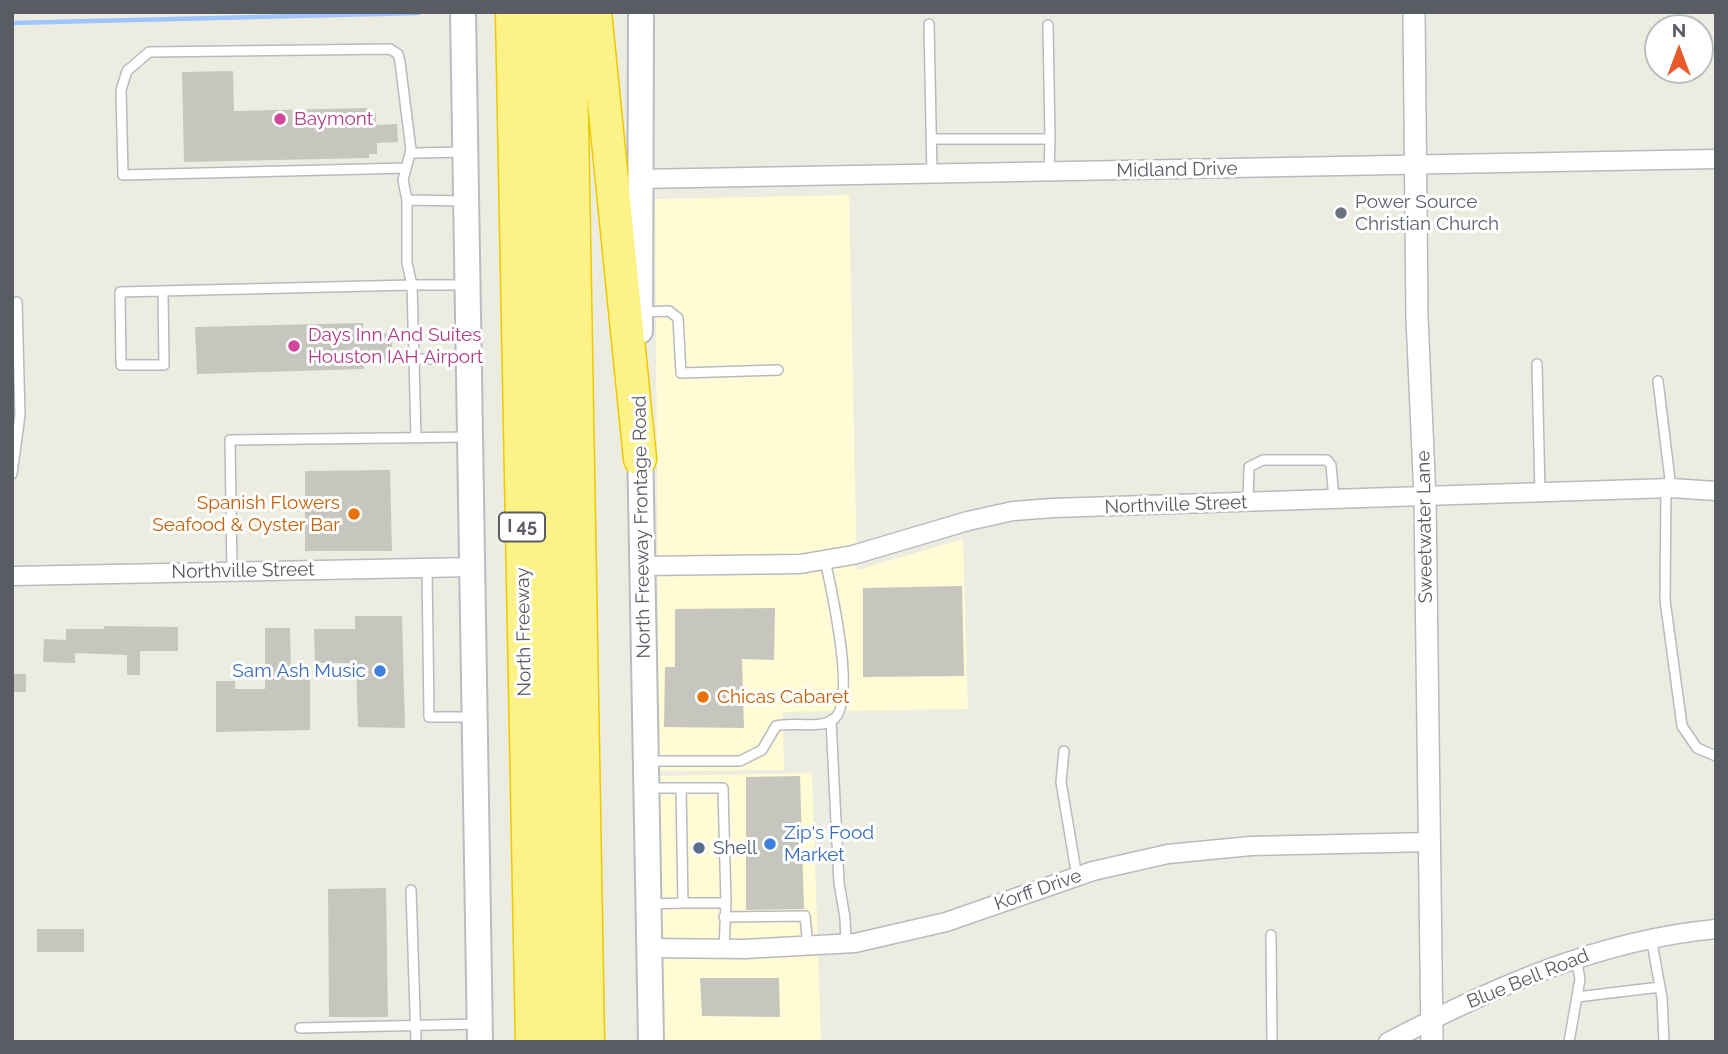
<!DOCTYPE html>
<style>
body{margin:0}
#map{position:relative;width:1728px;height:1054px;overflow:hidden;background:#edece1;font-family:Raleway,sans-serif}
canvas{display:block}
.frame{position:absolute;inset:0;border:14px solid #595c62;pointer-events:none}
.north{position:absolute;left:1644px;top:14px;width:70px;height:70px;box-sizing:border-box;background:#fff;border:2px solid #bdbec0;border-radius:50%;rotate:0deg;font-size:19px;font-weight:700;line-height:28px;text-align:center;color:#595c62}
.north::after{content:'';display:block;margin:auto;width:24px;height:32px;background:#e9592b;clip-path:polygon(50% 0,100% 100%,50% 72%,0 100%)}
</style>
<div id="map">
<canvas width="1728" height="1054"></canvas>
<div class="frame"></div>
<div class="north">N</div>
</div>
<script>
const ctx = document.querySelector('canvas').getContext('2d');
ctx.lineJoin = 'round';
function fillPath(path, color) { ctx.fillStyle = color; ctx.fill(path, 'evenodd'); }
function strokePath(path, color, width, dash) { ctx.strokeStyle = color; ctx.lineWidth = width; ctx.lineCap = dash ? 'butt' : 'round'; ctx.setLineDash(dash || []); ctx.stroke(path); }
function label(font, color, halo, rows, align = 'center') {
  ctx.font = font + ' Raleway,sans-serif'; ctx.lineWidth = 6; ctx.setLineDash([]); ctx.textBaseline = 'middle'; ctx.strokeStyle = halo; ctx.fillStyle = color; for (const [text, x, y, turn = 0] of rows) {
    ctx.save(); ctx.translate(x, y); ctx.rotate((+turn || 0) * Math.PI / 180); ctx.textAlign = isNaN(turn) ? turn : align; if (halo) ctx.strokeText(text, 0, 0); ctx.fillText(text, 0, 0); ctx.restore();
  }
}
fillPath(new Path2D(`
 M849,195L857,570L963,539L968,709L783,712L784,770L659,771L655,199Z
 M812,773L821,1042H663L659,776Z`), '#fefbd5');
strokePath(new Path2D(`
 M12,23L418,13`), '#9ec5ff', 4.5);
fillPath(new Path2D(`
 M233,71L234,111L368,108V113H376V125L397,124L398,142L377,143V154H369V158L184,162L182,72Z
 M363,323V334L392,333V359L364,360V369L197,374L195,327Z
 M390,470L392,551H305V471Z
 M962,586L964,676L863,677V588Z
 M775,608L774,660L742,659L744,728L664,727L665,667H675V609Z
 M355,616H402L405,728L358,727L356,663H315L314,629H355Z
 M104,626L178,627V651H140V675H127V655L75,653V663L43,662L44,639L66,640V629H104Z
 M265,628H290L291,678L310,677V730L216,732V681H235V689H265Z
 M12,674H26V692H12Z
 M800,776L804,909L746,910V777Z
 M386,888L388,1017H329L328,889Z
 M37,929H84V952H37Z
 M700,978H779L780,1017L702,1016Z`), '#c7c6be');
const service = new Path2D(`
 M929,24L932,174
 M1048,25L1050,139
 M931,139H1050L1049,172
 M411,150L403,180L407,200L465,201
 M406,168L123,175L121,90L127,71L149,52L390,49L398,54L400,62L411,150L415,153L464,152
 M466,285H412L414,359H468
 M163,292L164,365H121L120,292L412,285L407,263V200
 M641,312L669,311L678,318L681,373L778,370
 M414,359L416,438
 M1537,364L1540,493
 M1658,381L1671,488
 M12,474L20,415L17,302
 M1666,489L1665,600L1682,726L1697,748L1716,756
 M1248,503L1249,467L1263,460H1327L1331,465L1334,500
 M427,567L429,717H474
 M232,571L230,440L469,437
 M831,720L839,883L845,918L846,943
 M1064,751L1061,782L1077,877
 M648,761H740L762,750L776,726C793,721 819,730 834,719C857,700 831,588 825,560
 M647,788H681L683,903L650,904
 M681,788H723L726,903H683
 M411,890L416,1042
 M724,917L805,916L808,947
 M1271,935L1272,1042
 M1651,937L1662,998L1664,1042
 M724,949L726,903
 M1577,997L1660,987
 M300,1028L478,1024
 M1569,1042L1580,979L1576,958`);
const minor = new Path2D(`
 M639,179L1716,159
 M643,566L800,564L853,555L968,521L1013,511L1053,508L1671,488L1716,491
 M12,576L473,567
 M649,948L744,949L855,943L946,922L1093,871L1168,854L1251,846L1430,842
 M1388,1042C1492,988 1598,940 1716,929`);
const tertiary = new Path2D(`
 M1414,12L1417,318L1425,498L1432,1042`);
const secondary = new Path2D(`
 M463,12L480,1042
 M640,331L641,12
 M640,441L651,1042`);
const motorway = new Path2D(`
 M512,12L532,1042
 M544,12L560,1042
 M570,12L588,1042
 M595,12L640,459`);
strokePath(service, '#b9bac0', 12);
strokePath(minor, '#b9bac0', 21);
strokePath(tertiary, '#b9bac0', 24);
strokePath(secondary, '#babcc3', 28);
strokePath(motorway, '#edca00', 35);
strokePath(service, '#fff', 9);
strokePath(minor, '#fff', 18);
strokePath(tertiary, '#fff', 21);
strokePath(secondary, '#fff', 24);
strokePath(motorway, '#fdf288', 32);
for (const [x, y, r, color] of [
 [280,119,7,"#d1479c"],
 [1341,213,7,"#6b7280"],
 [294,346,7,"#d1479c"],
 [354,514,7,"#e8710a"],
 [380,671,7,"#3f7fe0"],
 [703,697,7,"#e8710a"],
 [770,844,7,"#3f7fe0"],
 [699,848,7,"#5c6f8a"]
]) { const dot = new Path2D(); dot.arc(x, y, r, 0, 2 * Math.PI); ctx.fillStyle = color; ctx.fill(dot); strokePath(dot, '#fff', 2.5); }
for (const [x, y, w] of [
 [522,527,46]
]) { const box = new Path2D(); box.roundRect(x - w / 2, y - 14.5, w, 29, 5); ctx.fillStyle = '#fff'; ctx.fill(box); strokePath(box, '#595c62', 2); }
label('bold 18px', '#595c62', null, [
 ["I 45",522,527]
]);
label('19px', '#b23c85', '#fff', [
 ["Baymont",294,119],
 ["Days Inn And Suites",308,335],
 ["Houston IAH Airport",308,357]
], 'left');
label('19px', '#595c62', '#fff', [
 ["Midland Drive",1177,170,-1],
 ["Northville Street",1176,505,-2],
 ["North Freeway Frontage Road",642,527,-91],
 ["Sweetwater Lane",1425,527,-91],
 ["Northville Street",243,571,-1],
 ["North Freeway",524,632,-91],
 ["Korff Drive",1038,890,-19],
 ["Blue Bell Road",1528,979,-22]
]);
label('19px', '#5b616d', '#fff', [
 ["Power Source",1355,202],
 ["Christian Church",1355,224]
], 'left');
label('19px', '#c56008', '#fff', [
 ["Spanish Flowers",340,503],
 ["Seafood & Oyster Bar",340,525],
 ["Chicas Cabaret",717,697,"left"]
], 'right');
label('19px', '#366cbe', '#fff', [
 ["Sam Ash Music",366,671],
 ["Zip's Food",784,833,"left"],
 ["Market",784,855,"left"]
], 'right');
label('19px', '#4e5e75', '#fff', [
 ["Shell",713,848]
], 'left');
</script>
